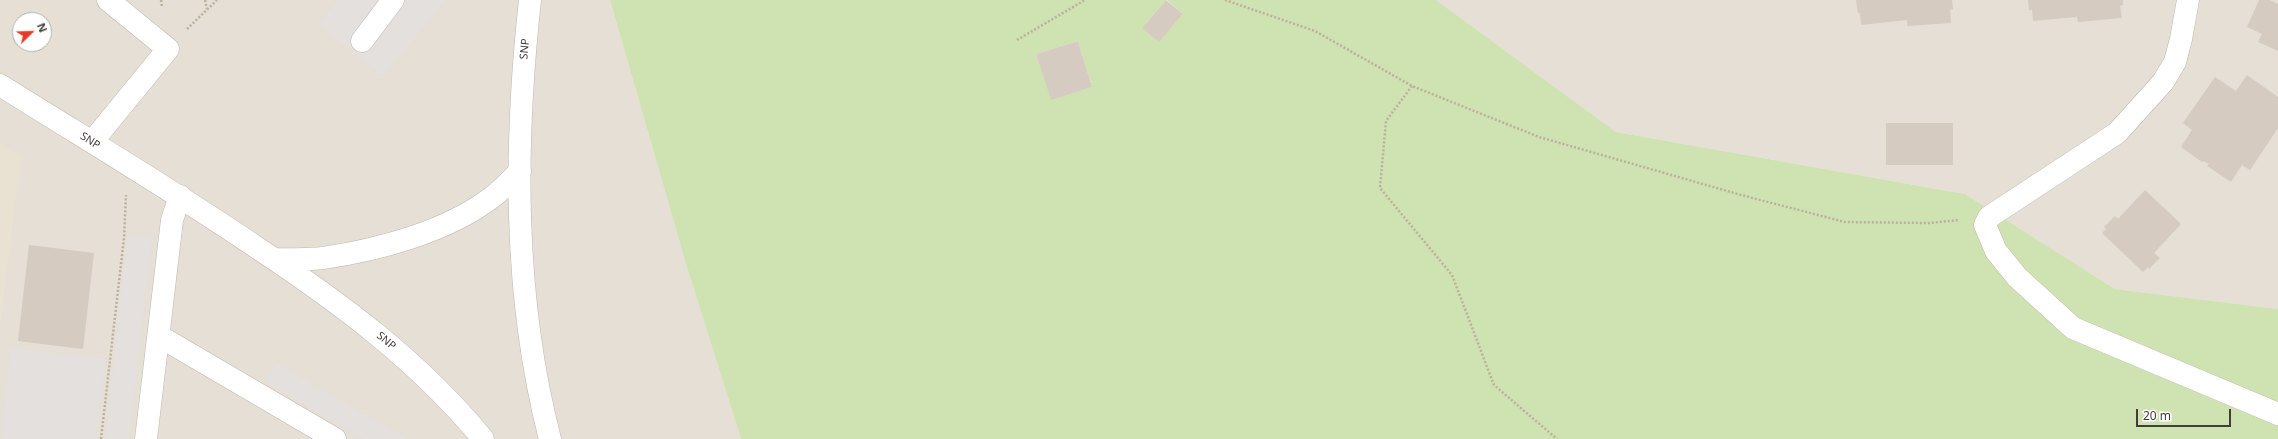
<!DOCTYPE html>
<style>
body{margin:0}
#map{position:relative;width:2278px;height:439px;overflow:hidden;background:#f1ede6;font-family:"Noto Sans",sans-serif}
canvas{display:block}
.north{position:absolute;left:12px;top:12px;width:40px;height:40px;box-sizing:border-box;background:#fff;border:1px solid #b4b1af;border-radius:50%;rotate:67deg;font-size:11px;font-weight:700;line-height:16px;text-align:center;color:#433d36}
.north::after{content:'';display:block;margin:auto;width:14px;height:18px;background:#e63b29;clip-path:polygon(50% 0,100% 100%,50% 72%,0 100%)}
.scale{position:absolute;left:2136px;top:409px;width:95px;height:18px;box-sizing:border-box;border:2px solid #433d36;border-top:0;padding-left:5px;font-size:12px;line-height:14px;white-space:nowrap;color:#433d36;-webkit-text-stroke:3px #fff;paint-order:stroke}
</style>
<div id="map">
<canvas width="2278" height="439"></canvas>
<div class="north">N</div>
<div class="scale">20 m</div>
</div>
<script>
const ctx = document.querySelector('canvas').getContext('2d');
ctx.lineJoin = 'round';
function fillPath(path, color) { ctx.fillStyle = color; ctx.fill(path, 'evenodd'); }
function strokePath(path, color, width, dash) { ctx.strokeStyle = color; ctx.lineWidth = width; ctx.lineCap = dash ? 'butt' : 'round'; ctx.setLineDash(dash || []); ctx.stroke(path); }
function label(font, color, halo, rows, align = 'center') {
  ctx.font = font + ' "Noto Sans",sans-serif'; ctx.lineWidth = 3.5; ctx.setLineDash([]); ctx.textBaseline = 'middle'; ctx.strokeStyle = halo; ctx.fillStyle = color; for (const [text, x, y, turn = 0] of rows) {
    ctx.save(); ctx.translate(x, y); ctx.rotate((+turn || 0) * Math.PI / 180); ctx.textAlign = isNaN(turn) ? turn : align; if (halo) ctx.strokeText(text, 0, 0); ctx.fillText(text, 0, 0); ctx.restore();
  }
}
fillPath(new Path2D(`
 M0,0H610L686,264L741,439H0ZM20,20H44V44H20Z
 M1436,0H2278V309L2115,289L1965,194L1616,132Z`), '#e5dfd5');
fillPath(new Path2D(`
 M0,143L21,155L0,329Z`), '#e9e1d1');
fillPath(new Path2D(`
 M610,0H1166L1142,28L1159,41L1183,14L1167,0H1436L1616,132L1965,194L2115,289L2278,309V439H741L686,264ZM1078,41L1092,87L1051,99L1036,54Z`), '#cfe2b2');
fillPath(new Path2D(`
 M338,0H446L383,77L318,24Z
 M128,235L152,238L129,439H105Z
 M11,348L105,359L96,439H1Z
 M276,363L407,439H363L265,382Z`), '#e3e0de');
fillPath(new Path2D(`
 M1166,0L1183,14L1159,42L1142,28Z
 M1856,0H1952L1953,9L1950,10L1951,23L1907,26V20L1861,25L1860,13H1858Z
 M2028,0H2123V5L2120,6L2122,18L2078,22L2077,17L2033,21L2032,10H2029Z
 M2259,0H2270L2278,4V51L2258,42L2262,34L2247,27Z
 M1078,41L1092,87L1051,100L1036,54Z
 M2247,75L2278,97V128L2250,170L2242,165L2231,182L2207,166L2209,164L2203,161L2202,162L2181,147L2192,130L2183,123L2215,77L2236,91Z
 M1886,123H1953V165H1886Z
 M2145,190L2181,224L2154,253L2160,258L2149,269L2148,267L2143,272L2102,233L2106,229L2104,227L2115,216L2118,219Z
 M29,245L94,253L83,349L18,341Z`), '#d5cbc0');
const minor = new Path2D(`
 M530,0C514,146 513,296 550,439
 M2188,0L2181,39L2175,62L2163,82L2117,133L1989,217L1985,225L1996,251L2017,277L2073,328L2278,414
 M362,41L393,0
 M0,85C86,139 172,190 256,247C339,302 419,361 483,439
 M92,142L168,49L108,0
 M275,259C291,259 307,260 323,258C378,250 446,232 491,198C501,191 511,180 520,171
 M159,336L335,439
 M146,439L172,220L180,196`);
strokePath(minor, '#bfb7ad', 23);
strokePath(new Path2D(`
 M161,0L162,7
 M205,0L207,9
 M1225,0L1315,31L1412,86L1539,137L1741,195L1845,222L1929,223L1959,220
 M187,29L217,0
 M1017,40L1085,0
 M1412,86L1386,121L1380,188L1452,275L1494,385L1557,439
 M101,439L124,238L126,195`), '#bcaf9c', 2.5, [2, 2]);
strokePath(minor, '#fff', 22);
label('11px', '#433d36', '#fff', [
 ["SNP",525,49,-85],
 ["SNP",90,141,32],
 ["SNP",386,341,40]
]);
</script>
